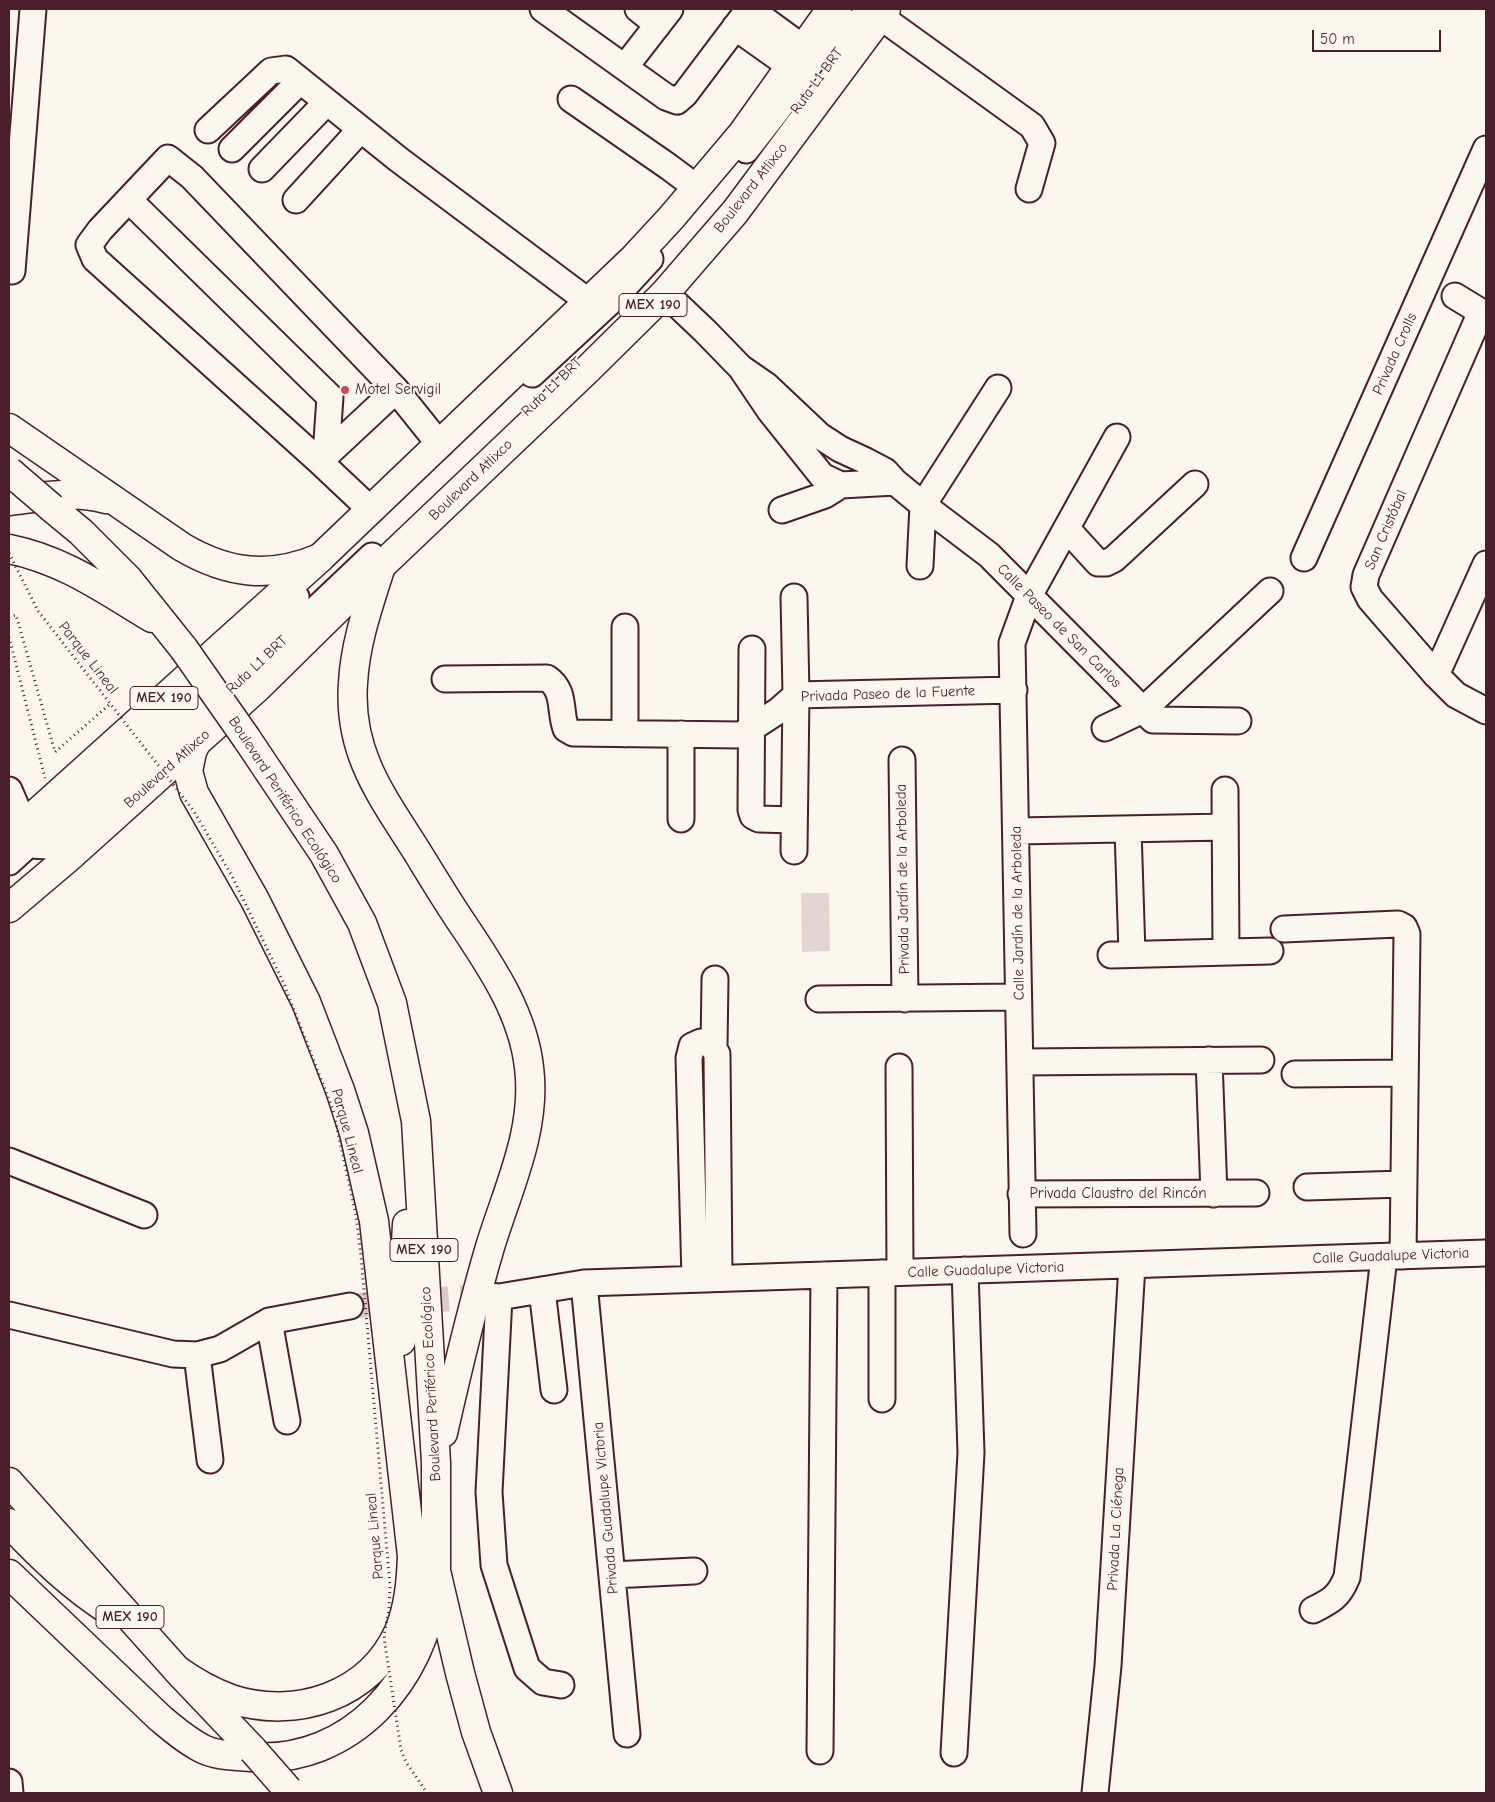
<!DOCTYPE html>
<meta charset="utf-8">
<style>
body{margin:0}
#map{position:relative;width:1495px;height:1802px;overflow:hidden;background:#fbf7ec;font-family:"Comic Neue",sans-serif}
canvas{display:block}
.frame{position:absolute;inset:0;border:10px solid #4a1f2b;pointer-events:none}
.scale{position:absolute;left:1312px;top:30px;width:129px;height:22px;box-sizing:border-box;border:2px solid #4a1f2b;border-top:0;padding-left:6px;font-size:15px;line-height:18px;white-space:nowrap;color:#4a1f2b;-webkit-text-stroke:4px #fbf7ec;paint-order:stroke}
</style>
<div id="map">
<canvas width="1495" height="1802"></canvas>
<div class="frame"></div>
<div class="scale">50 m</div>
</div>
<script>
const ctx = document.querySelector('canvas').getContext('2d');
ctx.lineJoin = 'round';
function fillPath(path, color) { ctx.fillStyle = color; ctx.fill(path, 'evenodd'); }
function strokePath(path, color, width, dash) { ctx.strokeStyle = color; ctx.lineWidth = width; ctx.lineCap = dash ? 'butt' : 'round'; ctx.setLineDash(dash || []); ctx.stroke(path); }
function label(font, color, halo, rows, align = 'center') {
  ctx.font = font + ' "Comic Neue",sans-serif'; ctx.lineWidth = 4; ctx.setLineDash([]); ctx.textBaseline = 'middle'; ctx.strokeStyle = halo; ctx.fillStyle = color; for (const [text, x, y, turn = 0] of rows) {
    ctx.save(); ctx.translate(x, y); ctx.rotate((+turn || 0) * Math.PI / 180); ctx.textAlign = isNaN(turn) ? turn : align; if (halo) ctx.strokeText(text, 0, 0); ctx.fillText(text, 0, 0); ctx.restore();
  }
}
fillPath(new Path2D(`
 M801,893H829L830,951L802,952Z`), '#e2d7d0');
strokePath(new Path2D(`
 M350,1306L487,1296`), '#d8ccc5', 25, [25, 12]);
const minor = new Path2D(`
 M543,9L666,97L677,101L685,94L749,9
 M638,9L658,25
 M750,9L803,48
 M881,17L1032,126L1042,143L1029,189
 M735,27L790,66
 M840,48L869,9
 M625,67L670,9
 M571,99L669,167L697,188
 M208,130L271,71L286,69L398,159L589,302
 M232,149L300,81
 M746,150L778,109L842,19
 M262,169L327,102
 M129,200L330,397L326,455
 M296,200L360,130
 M12,271L33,9
 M665,293L705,331L741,368L770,411L822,476L841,485L895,482
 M1455,296L1486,315
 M1481,312L1366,575L1364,587L1370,599L1436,675L1456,695L1486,711
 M741,368L767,386L820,436L840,449L866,461L885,471L895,482L923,505L989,555L1153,720L1238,721
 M532,374L614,298L650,259
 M321,460L396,390
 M371,510L319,461L95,259L89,245L100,230L168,158L192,177L396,390L440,445
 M782,510L825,495L841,485
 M1067,529L1098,563H1106L1114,559L1195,484
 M1304,558L1486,149
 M920,566L923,505L998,388
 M794,597L796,695L794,851
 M752,649L751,810L753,816L759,819L794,820
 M1436,675L1486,564
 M445,679L547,678C566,691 559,710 566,729L573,733L741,735L778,711L796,695L1014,690
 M1105,728L1143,710L1270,591
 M625,734V627
 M902,760L905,999
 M9,790L24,825
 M1225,790L1226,952
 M681,819V734
 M1128,829L1132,954
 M1017,831L1225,827
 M9,838C26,845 46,850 64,841L179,739L372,556
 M9,862L170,715L296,597
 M1284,929L1398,924L1404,927L1407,934L1403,1256
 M1111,955L1270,951
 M819,999L1018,997
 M714,1047L715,979
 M1209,1060L1214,1194
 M1020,1062L1261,1060
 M899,1067L900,1272
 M1295,1074L1405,1073
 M9,1161L144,1215
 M1307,1187L1403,1184
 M1021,1194L1256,1193
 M1023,1234L1012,643L1029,596L1117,437
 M695,1279L689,1058L692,1046L701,1042L711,1044L717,1054L719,1278
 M584,1283L627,1734
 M542,1290L554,1390
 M487,1296L499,1297L584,1283L1486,1253
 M499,1297L489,1492L494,1565L527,1668L543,1682L561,1685
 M9,1315L173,1354L197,1355L220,1349L269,1321L350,1306
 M269,1321L287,1421
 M197,1355L210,1460
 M882,1399V1273
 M612,1575L694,1571
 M1313,1610C1331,1601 1339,1597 1347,1577L1384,1257
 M820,1751L824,1275
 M954,1753L971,1453L965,1270
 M9,1782L10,1793
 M1095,1793L1108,1666L1132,1265`);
const major = new Path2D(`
 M9,838L320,558L634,258L671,218L742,134L831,9
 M9,908L68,858L258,687L381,566L587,370L665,293L735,212L886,9`);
const highway = new Path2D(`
 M9,428L182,547C228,574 270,579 320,558
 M9,501C42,497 73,490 106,499
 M52,508L81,532L128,579L184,649
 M9,549C64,560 105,590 152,618
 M381,566C369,604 355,643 353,683C348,752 381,795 416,850C432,876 448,903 466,929C494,971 523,1015 529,1067C537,1130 508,1188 490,1247C472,1308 457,1371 443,1433
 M247,739L324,854L362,923L392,1003L416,1121L436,1463V1571L460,1673L476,1732L498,1793
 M401,1341L407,1224
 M9,1482L177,1670L253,1750
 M9,1523C41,1557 73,1588 113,1613
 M9,1574L160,1718C173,1729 187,1741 203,1749C217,1756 236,1756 251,1757C350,1765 425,1679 434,1586
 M177,1670C194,1682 211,1692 231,1699C296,1720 370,1696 399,1631C409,1607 411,1581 412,1556L374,1221L354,1133L340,1090L306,1002L255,900L194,793L188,771L192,752L196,743`);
strokePath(minor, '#4a1f2b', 29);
strokePath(major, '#4a1f2b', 31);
strokePath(highway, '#4a1f2b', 31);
strokePath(new Path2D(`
 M9,617L16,615L55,752L110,704
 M9,637L45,778`), '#4a1f2b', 3, [1, 4]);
strokePath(minor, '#fbf7ec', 25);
strokePath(major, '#fbf7ec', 28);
strokePath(highway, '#fbf7ec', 28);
const highwayBridge = new Path2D(`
 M9,471L52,508
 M184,649L247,739
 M253,1750L288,1790`);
strokePath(highwayBridge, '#4a1f2b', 31, []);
strokePath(new Path2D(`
 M9,553L38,611L193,810L232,876L283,982L333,1110L356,1215L361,1256L390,1586L389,1609L384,1635L385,1644L401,1750L406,1762L427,1793`), '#4a1f2b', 3, [1, 4]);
strokePath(highwayBridge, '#fbf7ec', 28);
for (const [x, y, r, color] of [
 [345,390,5,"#d1495b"]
]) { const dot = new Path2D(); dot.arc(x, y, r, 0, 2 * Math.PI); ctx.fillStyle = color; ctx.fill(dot); strokePath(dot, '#fbf7ec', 2); }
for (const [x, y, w] of [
 [653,305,68],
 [164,698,68],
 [424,1250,68],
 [130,1617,68]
]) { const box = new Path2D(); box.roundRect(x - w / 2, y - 11.5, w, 23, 4); ctx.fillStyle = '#fbf7ec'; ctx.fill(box); strokePath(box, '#4a1f2b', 1); }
label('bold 14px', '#4a1f2b', null, [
 ["MEX 190",653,305],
 ["MEX 190",164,698],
 ["MEX 190",424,1250],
 ["MEX 190",130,1617]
]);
label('15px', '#4a1f2b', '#fbf7ec', [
 ["Ruta L1 BRT",817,81,-54],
 ["Boulevard Atlixco",751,188,-52],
 ["Privada Crolls",1395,354,-66],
 ["Ruta L1 BRT",552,387,-44],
 ["Boulevard Atlixco",471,480,-44],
 ["San Cristóbal",1386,530,-67],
 ["Calle Paseo de San Carlos",1059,626,45],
 ["Parque Lineal",88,658,52],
 ["Ruta L1 BRT",257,665,-43],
 ["Privada Paseo de la Fuente",888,694,-2],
 ["Boulevard Atlixco",167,769,-42],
 ["Boulevard Periférico Ecológico",285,800,57],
 ["Privada Jardín de la Arboleda",903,879,-91],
 ["Calle Jardín de la Arboleda",1018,913,-91],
 ["Parque Lineal",347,1131,75],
 ["Privada Claustro del Rincón",1118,1194],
 ["Calle Guadalupe Victoria",1391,1256,-2],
 ["Calle Guadalupe Victoria",986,1270,-2],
 ["Boulevard Periférico Ecológico",431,1384,-93],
 ["Privada Guadalupe Victoria",606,1508,-95],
 ["Privada La Ciénega",1116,1529,-87],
 ["Parque Lineal",375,1536,-95]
]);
label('15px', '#4a1f2b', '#fbf7ec', [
 ["Motel Servigil",355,390]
], 'left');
</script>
